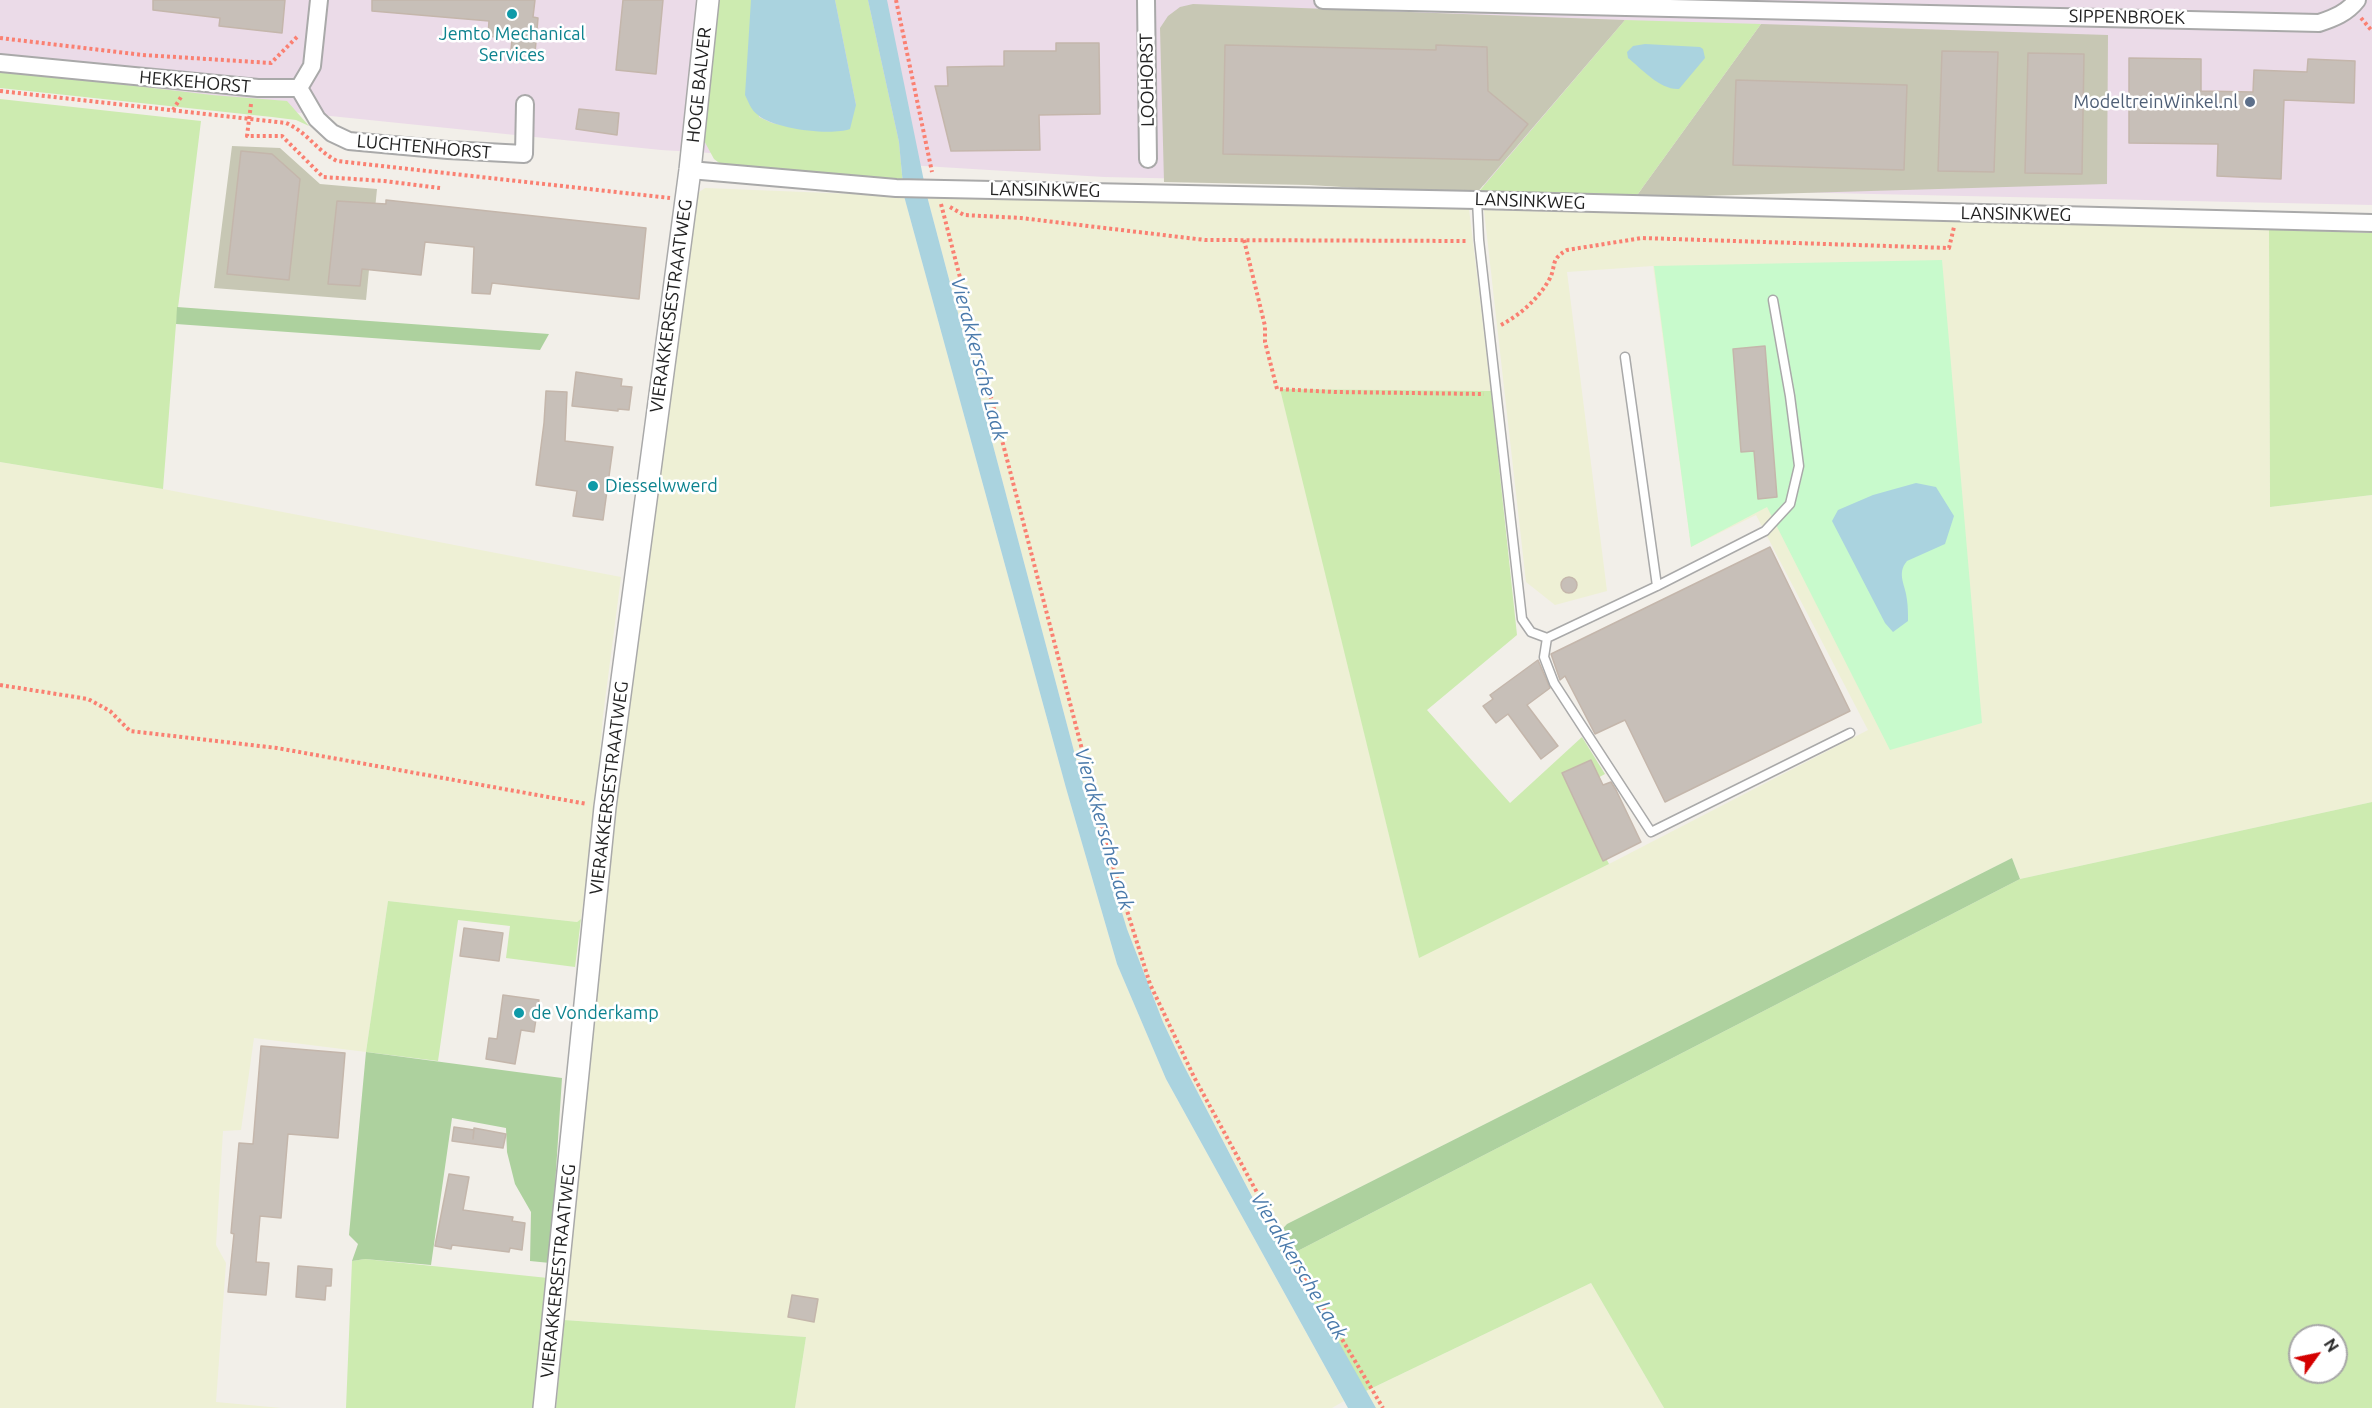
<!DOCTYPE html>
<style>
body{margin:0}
#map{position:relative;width:2372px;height:1408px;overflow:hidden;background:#f2efe9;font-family:Ubuntu,sans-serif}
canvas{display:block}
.north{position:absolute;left:2288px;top:1324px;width:60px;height:60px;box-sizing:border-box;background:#fff;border:2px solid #a7a7a7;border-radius:50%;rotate:57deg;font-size:16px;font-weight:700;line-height:24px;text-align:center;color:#222}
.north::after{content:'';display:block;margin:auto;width:21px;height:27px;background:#d40000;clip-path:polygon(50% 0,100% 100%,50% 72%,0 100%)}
</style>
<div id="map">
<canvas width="2372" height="1408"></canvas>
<div class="north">N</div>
</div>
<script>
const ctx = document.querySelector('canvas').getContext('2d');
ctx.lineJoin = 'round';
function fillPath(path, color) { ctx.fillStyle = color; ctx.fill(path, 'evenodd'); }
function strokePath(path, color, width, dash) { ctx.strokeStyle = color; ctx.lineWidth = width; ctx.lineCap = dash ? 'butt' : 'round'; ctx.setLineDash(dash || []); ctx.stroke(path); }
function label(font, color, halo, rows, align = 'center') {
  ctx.font = font + ' Ubuntu,sans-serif'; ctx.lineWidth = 5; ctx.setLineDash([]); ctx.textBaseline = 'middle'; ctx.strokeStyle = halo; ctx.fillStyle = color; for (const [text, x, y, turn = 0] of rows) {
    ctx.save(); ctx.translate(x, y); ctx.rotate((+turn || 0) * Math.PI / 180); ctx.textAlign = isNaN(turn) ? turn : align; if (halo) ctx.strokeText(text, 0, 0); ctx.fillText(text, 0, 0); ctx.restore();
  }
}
fillPath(new Path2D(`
 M0,0H2372V205L1104,177L661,150L0,82Z`), '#ebdbe8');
fillPath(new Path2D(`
 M1193,4L1625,20L1475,195L1309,185L1164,182L1160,28L1168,16L1180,7Z
 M1761,24L2108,35L2107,184L1635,198Z
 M232,146L280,148L320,184L377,189L366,300L214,288Z`), '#c7c7b4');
fillPath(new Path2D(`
 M705,188L904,196L1066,788L1117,964L1166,1079L1344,1401L1332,1408H795L806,1337L564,1320L586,1034L692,197Z
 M927,196L1469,209L1491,391L1281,389L1419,957L1609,864L1868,730L1756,515L1691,547L1653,266L1567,272L1607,591L1555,605L1526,582L1484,210L2269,229L2270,507L2372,495V802L2020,879L2012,858L1287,1224L1274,1238L1183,1064L1163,1022L1127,929L1079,770Z
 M0,462L163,489L621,577L603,716L594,822L581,919L577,922L388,901L366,1052L254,1038L241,1130L223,1131L216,1245L226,1263L216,1402L282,1408H0Z
 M1591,1283L1664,1408H1376L1366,1391Z`), '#eef0d5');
fillPath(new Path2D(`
 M714,0H751L759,117L772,123L806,130L856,105L835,0H868L899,142L904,196L722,165L714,159L701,135Z
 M1625,20L1761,24L1635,198L1476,195Z
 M0,70L212,95L287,101L309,126L296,120L272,117L0,88Z
 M0,99L201,121L176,324L163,489L0,462Z
 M2269,229L2372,233V495L2270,507Z
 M1280,389L1491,391L1517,635L1427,710L1510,803L1582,737L1605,774L1572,792L1609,864L1419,958Z
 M2372,802V1408H1664L1591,1283L1366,1391L1284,1258L2020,879ZM2300,1336H2336V1372H2300Z
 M388,901L577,922L581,919L575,967L506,958L510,926L458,920L438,1061L366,1052Z
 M365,1259L548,1278L536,1408H346L352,1261Z
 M564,1320L806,1337L795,1408H556Z`), '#cdebb0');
fillPath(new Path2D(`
 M177,307L549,334L540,350L176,324Z
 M2012,858L2020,879L1284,1258L1274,1238L1287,1224Z
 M366,1052L562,1078L550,1263L530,1261L531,1212L515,1184L507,1152L506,1128L452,1118L431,1265L365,1259L352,1261L358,1244L349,1235Z`), '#add19e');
fillPath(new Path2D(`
 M1942,260L1982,723L1890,750L1767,507L1691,547L1654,266Z`), '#c8facc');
fillPath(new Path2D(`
 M751,0H835L856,105L850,129C831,136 774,129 758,115C751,110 749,103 745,95Z
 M868,0H887L927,196L1079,770L1127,929L1163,1022L1183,1064L1284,1258L1332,1330L1376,1408H1348L1166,1079L1117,964L1066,788L904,196L899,142Z
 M1645,44L1700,47L1703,49L1705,58L1679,89C1660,90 1642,69 1628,58L1627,52L1633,46Z
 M1916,483L1936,487L1954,516L1945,544L1907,561C1896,574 1906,586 1907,600C1908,607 1908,614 1908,621L1893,632L1885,623L1832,521L1838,510L1873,495Z`), '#aad3df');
const building = new Path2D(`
 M153,0H285L282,33L219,26L220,18L153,10Z
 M372,0H535L533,17L538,18L535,53L511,50L512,39L488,36L489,21L372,11Z
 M623,0H663L656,74L616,70Z
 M1056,43H1099L1100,114L1039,115L1040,150L951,151L935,86H948L947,67L1004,66V51H1056Z
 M1225,45L1436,50V45L1487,47L1488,91L1528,124L1499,160L1223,154Z
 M1942,51L1998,52L1994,172L1938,171Z
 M2028,53L2084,54L2082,174L2025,173Z
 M2129,58L2201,59V91L2253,92L2254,70L2307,72L2308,59L2355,61L2354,103L2284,100L2281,179L2217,176L2218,144L2129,143Z
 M1736,80L1907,85L1904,170L1733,165Z
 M579,109L619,113L617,135L576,129Z
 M241,151L272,154L300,179L289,280L227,274Z
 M386,200L646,228L639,299L492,283L490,294L472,293L474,247L425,242L421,275L362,269L360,286L328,284L337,201L386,204Z
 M1765,346L1777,497L1758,499L1754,451L1741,452L1733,349Z
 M576,372L622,379L621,386L632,387L629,410L618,409V411L572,406Z
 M546,391L567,392L565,441L613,447L603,520L573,516L577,491L536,485L544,423Z
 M1770,547L1850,711L1665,802L1625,720L1595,734L1565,676L1560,680L1551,654Z
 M1561 585a8 8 0 1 1 16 0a8 8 0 1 1-16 0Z
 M1538,660L1550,688L1527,705L1558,746L1541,759L1508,714L1496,723L1483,706L1493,699L1490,695Z
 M1591,760L1603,785L1611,782L1616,790L1641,842L1603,861L1562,773Z
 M464,928L503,933L499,961L460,956Z
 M503,995L539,1000L534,1032L521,1030L515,1064L486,1059L489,1038L497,1039Z
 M261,1046L345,1053L338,1138L288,1134L281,1218L260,1216L256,1262L269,1263L266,1295L228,1292L234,1234L231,1233L239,1143L253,1144Z
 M454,1127L474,1130L473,1139L474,1128L506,1134L503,1148L452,1141Z
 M449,1174L469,1177L463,1210L513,1217L512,1221L525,1223L522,1250L510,1248L509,1252L452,1245L451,1249L435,1246Z
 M298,1266L332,1269L331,1286H326L325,1300L296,1297Z
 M792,1295L818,1299L814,1322L788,1317Z`);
fillPath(building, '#c7bfb8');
strokePath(building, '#c4b6ab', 1.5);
const service = new Path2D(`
 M1477,200L1479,240L1522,619L1531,632L1547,638L1657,586L1765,531L1790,504L1799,466L1790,396L1773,300
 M1625,357L1657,586
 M1547,638L1544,657L1554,683L1651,832L1850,733`);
const minor = new Path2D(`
 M1146,0L1148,159
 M1323,0L2319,23C2334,18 2347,13 2357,0
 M0,63L258,88H299L312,66L319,0
 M299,88L317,119L332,133L349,141L448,150L524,154L525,104
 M690,170L896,188L1477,200L2372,223`);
const tertiary = new Path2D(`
 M544,1408L605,807L690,170L708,0`);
strokePath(service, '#a9a9a9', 11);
strokePath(minor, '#a9a9a9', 20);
strokePath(tertiary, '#a9a9a9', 24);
strokePath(new Path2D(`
 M896,0L932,172
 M2361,18L2372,31
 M0,38L143,55L271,63L297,37
 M0,91L286,123C306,131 317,151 337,161L670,198
 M251,104L247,136H282L323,177L384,181L440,188
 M173,110L181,97
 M941,204L1108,850L1150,984L1194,1077L1284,1242L1383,1408
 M950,207L964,215L1021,218L1205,240L1466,241
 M1244,240L1265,326V342L1277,389L1335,392L1484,394
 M1501,325C1520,315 1538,299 1549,280C1557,266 1549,260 1567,250L1642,238L1949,248L1954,227
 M0,685L88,699L110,711L130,731L277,748L587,804`), '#fa8072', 4, [3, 3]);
strokePath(service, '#fff', 8);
strokePath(minor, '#fff', 16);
strokePath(tertiary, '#fff', 21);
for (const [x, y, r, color] of [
 [512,14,6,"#0f9aa8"],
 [2250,102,6,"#5c6f8a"],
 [593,486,6,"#0f9aa8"],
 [519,1013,6,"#0f9aa8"]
]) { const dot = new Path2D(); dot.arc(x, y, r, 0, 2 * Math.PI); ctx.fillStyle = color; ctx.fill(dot); strokePath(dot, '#fff', 2); }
label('18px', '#222', '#fff', [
 ["SIPPENBROEK",2127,17,1],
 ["LOOHORST",1147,80,-91],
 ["HEKKEHORST",195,82,5],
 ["HOGE BALVER",699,85,-84],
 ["LUCHTENHORST",424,147,5],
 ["LANSINKWEG",1045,190,1],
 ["LANSINKWEG",1530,201,2],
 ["LANSINKWEG",2016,214,1],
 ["VIERAKKERSESTRAATWEG",671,306,-82],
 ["VIERAKKERSESTRAATWEG",609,788,-83],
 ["VIERAKKERSESTRAATWEG",558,1271,-84]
]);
label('18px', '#0d838f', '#fff', [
 ["Jemto Mechanical",512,34,"center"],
 ["Services",512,55,"center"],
 ["Diesselwwerd",605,486],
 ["de Vonderkamp",531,1013]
], 'left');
label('18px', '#4e5e75', '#fff', [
 ["ModeltreinWinkel.nl",2238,102]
], 'right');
label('italic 20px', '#4a7aab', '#fff', [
 ["Vierakkersche Laak",979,359,75],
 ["Vierakkersche Laak",1104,829,74],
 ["Vierakkersche Laak",1299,1266,59]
]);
</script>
